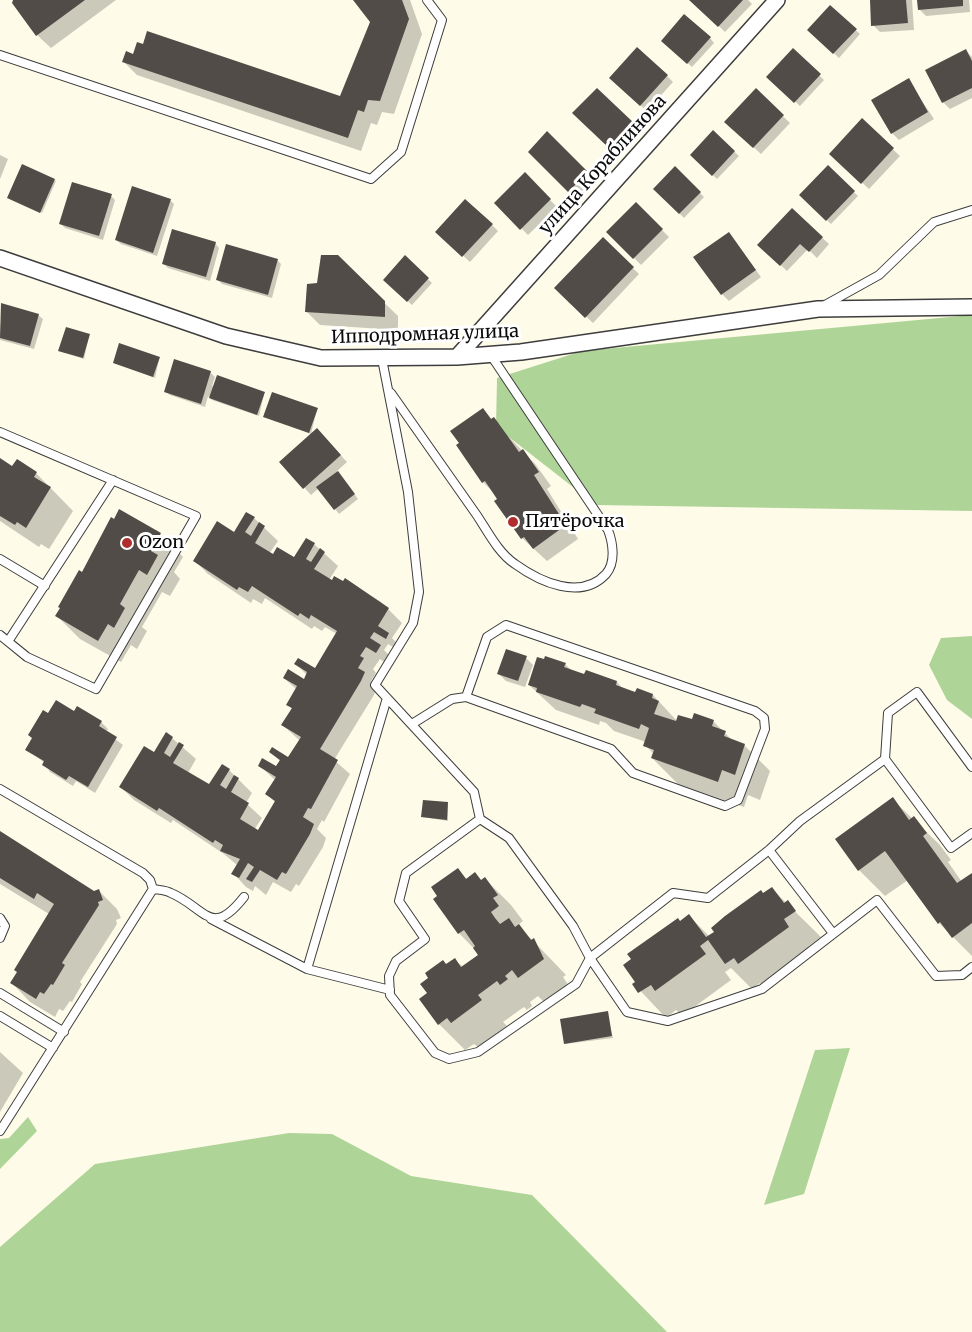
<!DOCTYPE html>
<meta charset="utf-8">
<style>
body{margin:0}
canvas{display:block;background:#fefbe9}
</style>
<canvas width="972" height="1332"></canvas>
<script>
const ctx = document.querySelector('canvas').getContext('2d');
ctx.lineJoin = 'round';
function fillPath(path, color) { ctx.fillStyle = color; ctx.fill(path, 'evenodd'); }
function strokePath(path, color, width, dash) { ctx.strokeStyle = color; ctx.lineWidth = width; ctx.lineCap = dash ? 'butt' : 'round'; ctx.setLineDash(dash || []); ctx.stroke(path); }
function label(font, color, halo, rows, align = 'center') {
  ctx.font = font + ' Merriweather,serif'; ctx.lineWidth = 6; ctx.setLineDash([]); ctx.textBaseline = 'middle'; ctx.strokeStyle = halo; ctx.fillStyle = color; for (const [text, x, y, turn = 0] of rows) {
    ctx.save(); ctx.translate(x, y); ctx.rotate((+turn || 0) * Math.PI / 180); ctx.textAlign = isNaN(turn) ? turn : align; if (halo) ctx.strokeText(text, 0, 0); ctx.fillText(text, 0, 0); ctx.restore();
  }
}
fillPath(new Path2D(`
 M972,315V511L596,505L496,427L497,378L582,351Z
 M972,636V719L947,700L929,665L941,638Z
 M850,1048L804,1194L764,1205L815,1050Z
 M28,1117L37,1131L0,1169V1139L9,1138Z
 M289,1133L332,1134L411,1176L532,1195L667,1332H0V1247L95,1164Z`), '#afd497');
fillPath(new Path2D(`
 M15,0H116L51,48L37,35Z
 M355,0H410L422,34L394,114L382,112L377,125L371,123L361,151L137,75L124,62L341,98L372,22Z
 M692,0H748L752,4L725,32Z
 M871,0H912L914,30L880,32L873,25Z
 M919,0H969L970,12L926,16L919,9Z
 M830,7L860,34L839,58L809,30Z
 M710,38L714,43L692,67L663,41Z
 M793,50L824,80L800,106L768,77Z
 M966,51L972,57V98L950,109L943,102Z
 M667,76L673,82L647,111L618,85Z
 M908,80L934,119L899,140L892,133Z
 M597,90L640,131L618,155L574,113Z
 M756,90L790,123L761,154L726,122Z
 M862,120L900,156L869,189L837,160Z
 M713,132L739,156L717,179L692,155Z
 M547,134L594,179L576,197L530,152Z
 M0,155L8,159L0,179Z
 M828,167L858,196L831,224L801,195Z
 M675,168L704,197L684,218L655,189Z
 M525,175L557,207L528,235L496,203Z
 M54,180L56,181L42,213L9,198Z
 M111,196L115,200L103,240L65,228L61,224Z
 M170,200L174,204L157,256L121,244L116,240Z
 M636,204L669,237L641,265L609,232Z
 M792,210L829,244L817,258L808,249L787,271L759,245Z
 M492,225L498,231L470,262L444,238Z
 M729,234L761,277L729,301L722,294Z
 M603,239L639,274L593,323L556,288Z
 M215,243L219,248L210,281L168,268L164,264Z
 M337,257L398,316V330L320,325L307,312L319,285Z
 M405,257L432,283L412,305L385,280Z
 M277,260L281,264L272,298L222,284L218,280Z
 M2,305L38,315L43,319L34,349L0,340Z
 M89,336L84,359L62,352Z
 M159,359L155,378L115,363Z
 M210,372L215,377L212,386L264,394L259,416L212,400L208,396L205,407L170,395L165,391Z
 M317,409L311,434L265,417Z
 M483,410L536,465L551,486L547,489L578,539L547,561L522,538L497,496L483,482Z
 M323,436L347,462L337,471L358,499L339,514L319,488L311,495L281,462Z
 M0,460L13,468L17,461L36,473L73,511L49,549L41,544L39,547L0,521Z
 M254,518L278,541L269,554L295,559L314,544L338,566L329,580L343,583L345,580L381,602L402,623L392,638L402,648L400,651L388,644L384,650L393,659L390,666L380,659L373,669L376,673L371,681L377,687L374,695L334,760L350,774L324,822L322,820L317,829L326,838L323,847L299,886L296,884L291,892L273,882L266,895L255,886L253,891L246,887L233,873L237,865L224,854L173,820L171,823L134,800L121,787L172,738L196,759L188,773L209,786L229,770L252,793L246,803L262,818L254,830L258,832L276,803L267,794L275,780L259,765L277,768L281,762L270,752L289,759L300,741L283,725L292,709L287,704L297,690L284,678L304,681L307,675L296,664L315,670L337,634L325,627L322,631L314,626L312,629L265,598L262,604L253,599L251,603L208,574L195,561Z
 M160,534L183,557L174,572L180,579L170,596L162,592L142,627L147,631L137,649L131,645L121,662L80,639L57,616L83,574Z
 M526,658L533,665L525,687L506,681L499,674Z
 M565,664L572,671L617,682L624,690L653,695L677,721H693L695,715L714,722L734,742L744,745L770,771L760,800L748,795L744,807L678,784L652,758L654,754L645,745L646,742L614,731L606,723L600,721L599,725L556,710L529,685Z
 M75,713L101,722L108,729L106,732L123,745L95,793L76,781L73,786L50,772L45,763L27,750Z
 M892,799L939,844L951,860L948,862L962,882L972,874V956L939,923L908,880L885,896L859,870L837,839Z
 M448,804V821L422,817Z
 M0,834L94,893L99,891L117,909L121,918L116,920L117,924L80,982L82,984L72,1002L70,1001L63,1011L59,1009L55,1017L30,1002L12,983L49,914L0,884Z
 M458,870L467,879L482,882L485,879L511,905L523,921L518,925L566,975L563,977L569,986L545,1003L538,996L530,1002L532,1006L527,1010L524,1007L503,1022L507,1026L478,1047L474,1044L465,1050L439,1024L429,994L447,966L455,960L463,967L480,955L459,933Z
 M772,889L821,937L809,946L814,953L765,988L760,983L752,989L731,968L725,972L731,980L682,1016L676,1010L666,1018L634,984L680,923L689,916L710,937Z
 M607,1012L613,1038L565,1044Z
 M0,1052L23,1073L0,1112Z`), '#0003');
fillPath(new Path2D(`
 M13,0H85L36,36L12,3Z
 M353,0H402L409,19L380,101L368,100L364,112L358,110L348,138L122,62L126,51L133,54L137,42L143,44L147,31L340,96L370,22Z
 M689,0H743L718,27Z
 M870,0H906L908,23L871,26Z
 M917,0H963V6L918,10Z
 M830,5L857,29L833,54L807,30Z
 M684,14L711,37L687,64L661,41Z
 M637,47L668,75L640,106L609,78Z
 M793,48L821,74L794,103L766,77Z
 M966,49L972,61V88L942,103L925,70Z
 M909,78L928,112L891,134L871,100Z
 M597,88L635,124L610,149L572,113Z
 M756,88L784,115L753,148L724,122Z
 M862,118L894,148L861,184L829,154Z
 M713,130L735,151L712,176L690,155Z
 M547,131L588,172L568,192L528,152Z
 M22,164L55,179L40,213L7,198Z
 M828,165L855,191L826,221L799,195Z
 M675,166L701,192L679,214L653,189Z
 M525,172L551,199L520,230L494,203Z
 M72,182L112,194L99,236L59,224Z
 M132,186L171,199L153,253L115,240Z
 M465,199L493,224L462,257L435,232Z
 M636,202L663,229L633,259L606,232Z
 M792,208L823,237L809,252L800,244L780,266L757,245Z
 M172,229L216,242L206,277L162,264Z
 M729,232L756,270L721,295L693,257Z
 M603,237L634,267L585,318L554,288Z
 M226,244L278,259L268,295L216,280Z
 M321,255H338L385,301V317L305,312L307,284L317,283Z
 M405,255L429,278L407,302L383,280Z
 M1,303L39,314L30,346L0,338Z
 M66,327L90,334L83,358L58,351Z
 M119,343L160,357L153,377L113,363Z
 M174,359L211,371L201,404L164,392Z
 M217,375L265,392L257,415L209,398Z
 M272,392L318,408L309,433L263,417Z
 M483,408L491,419L494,417L519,452L523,449L539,472L534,475L566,525L533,549L524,537L521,539L494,501L497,499L485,481L482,483L456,445L459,443L450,431Z
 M317,428L341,455L303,489L279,462Z
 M0,458L12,466L17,459L37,472L34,477L51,487L26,528L17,522L15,525L0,516Z
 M338,471L355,494L334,510L316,487Z
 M119,509L161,533L151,551L158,555L147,575L139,570L120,604L125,608L114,628L108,624L98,641L55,616L60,608L58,607L79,570L82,572L111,517L114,519Z
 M246,512L255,517L245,532L251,536L259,522L265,526L255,543L273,554L277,547L294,557L306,538L315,543L306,559L311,562L320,548L325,552L314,569L332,580L334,576L343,581L345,578L389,608L378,626L389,633L386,639L374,632L370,638L381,645L376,653L366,647L360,656L364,658L358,668L365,672L361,681L320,749L338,760L311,809L308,808L303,817L314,824L310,834L286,874L282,872L277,880L260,870L252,882L246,879L254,867L248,863L239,878L231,874L240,859L220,851L223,845L215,840L213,843L159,808L157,811L119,787L144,746L154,752L166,732L173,737L164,753L170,757L179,742L184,745L173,763L209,784L222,764L230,769L220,785L226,789L234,775L239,778L231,792L249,803L240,819L258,830L275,801L265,794L276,777L258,766L262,758L276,766L280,760L269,752L272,747L288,757L301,737L281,725L292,708L286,705L297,686L283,678L288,669L304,679L307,672L294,664L298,658L315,668L337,631L311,615L309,619L300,613L298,616L252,586L248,592L239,587L237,590L193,561L217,521L234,532Z
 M506,649L527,656L518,681L497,674Z
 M545,656L566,663L564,667L584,674L586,670L617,681L616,685L635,692L637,688L653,694L652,698L659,701L654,714L676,721L678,715L692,719L694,713L714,720L712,726L726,731L724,736L745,744L735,775L722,770L718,782L651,758L654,750L643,746L649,728L641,724L639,729L594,713L596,709L582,704L580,707L536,692L537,688L528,685L537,657L544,659Z
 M56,700L74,711L77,706L102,721L99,726L117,737L88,787L69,776L66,780L42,765L44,761L25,750L32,738L28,735L43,710L48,713Z
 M893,797L909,820L914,816L927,833L923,836L957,883L972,873V923L952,938L940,922L938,924L885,851L858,871L835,839Z
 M423,800L448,802L447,820L421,817Z
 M0,831L94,891L99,889L103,900L98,902L99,905L62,963L65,965L53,985L51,984L44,994L40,992L36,999L10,983L17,972L14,970L54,904L37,893L34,899L0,878Z
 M458,868L466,879L475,872L481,880L485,877L498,895L493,898L499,906L491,912L495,918L500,924L509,918L515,927L519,924L531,940L534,938L544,959L518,978L512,970L505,976L508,979L500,985L497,981L478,995L482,1000L451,1023L447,1018L438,1025L419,999L427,993L420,984L428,978L425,973L443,960L446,964L455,958L461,967L478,955L473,948L475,946L464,930L458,934L433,899L437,896L431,887Z
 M772,887L784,903L788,900L796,911L784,919L789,927L738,964L734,958L725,964L708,940L700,946L706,954L655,991L651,985L638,993L632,984L635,982L623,965L631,959L627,954L678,918L680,921L689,914L706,937L714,932L711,928L725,916L761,890L763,893Z
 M608,1011L612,1036L564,1044L560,1019Z`), '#524c48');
const lane = new Path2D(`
 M0,55L371,179L401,152L442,20L427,0
 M825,305L879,275L934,222L972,210
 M382,359L408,492L419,592L413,623L375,685L474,792L480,819L406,873L399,901L425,939L396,961L389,976L390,995L435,1053L449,1059L478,1052L576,984L590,958L573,926L509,838L480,819
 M391,393C419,433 447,473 476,514C487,530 498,553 515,564C540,582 581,601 606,574C616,562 613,543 608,530L490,354
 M0,432L196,516L96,689L27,657L0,635
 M0,559L45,586
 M9,640L113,480
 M412,724L452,699L466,697L611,749L633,773L725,806L738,800L765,729L764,718L755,711L506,625L487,637L466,697
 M885,759L800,821L769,850L708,898L673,893L590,958L627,1012L668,1021L762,989L877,900L936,976L962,975L972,967
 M972,767L917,692L888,713L885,759L951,848L972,833
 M0,789L143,873L150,880L153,889
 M769,850L832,932
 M153,889C159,890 166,890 171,893C206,908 211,939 244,897
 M0,918L5,926L0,938
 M211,919L307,969L390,990
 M307,969L387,698
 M0,993L64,1032
 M0,1016L53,1048
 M0,1131L153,889`);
const street = new Path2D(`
 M0,258L226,336L321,358L457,357L521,352L818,309L972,307
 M457,357L777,0`);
strokePath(lane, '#3d3d3d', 10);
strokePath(street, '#3d3d3d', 18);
strokePath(lane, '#fff', 8);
strokePath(street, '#fff', 15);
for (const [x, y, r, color] of [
 [513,522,6,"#b02d2d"],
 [127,543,6,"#b02d2d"]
]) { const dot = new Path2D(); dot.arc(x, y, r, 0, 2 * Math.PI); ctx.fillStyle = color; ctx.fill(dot); strokePath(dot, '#fff', 2); }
label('18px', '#0a0a0a', '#fff', [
 ["улица Кораблинова",603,165,-48],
 ["Ипподромная улица",425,335,-2]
]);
label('18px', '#0a0a0a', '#fff', [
 ["Пятёрочка",525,522],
 ["Ozon",139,543]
], 'left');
</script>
